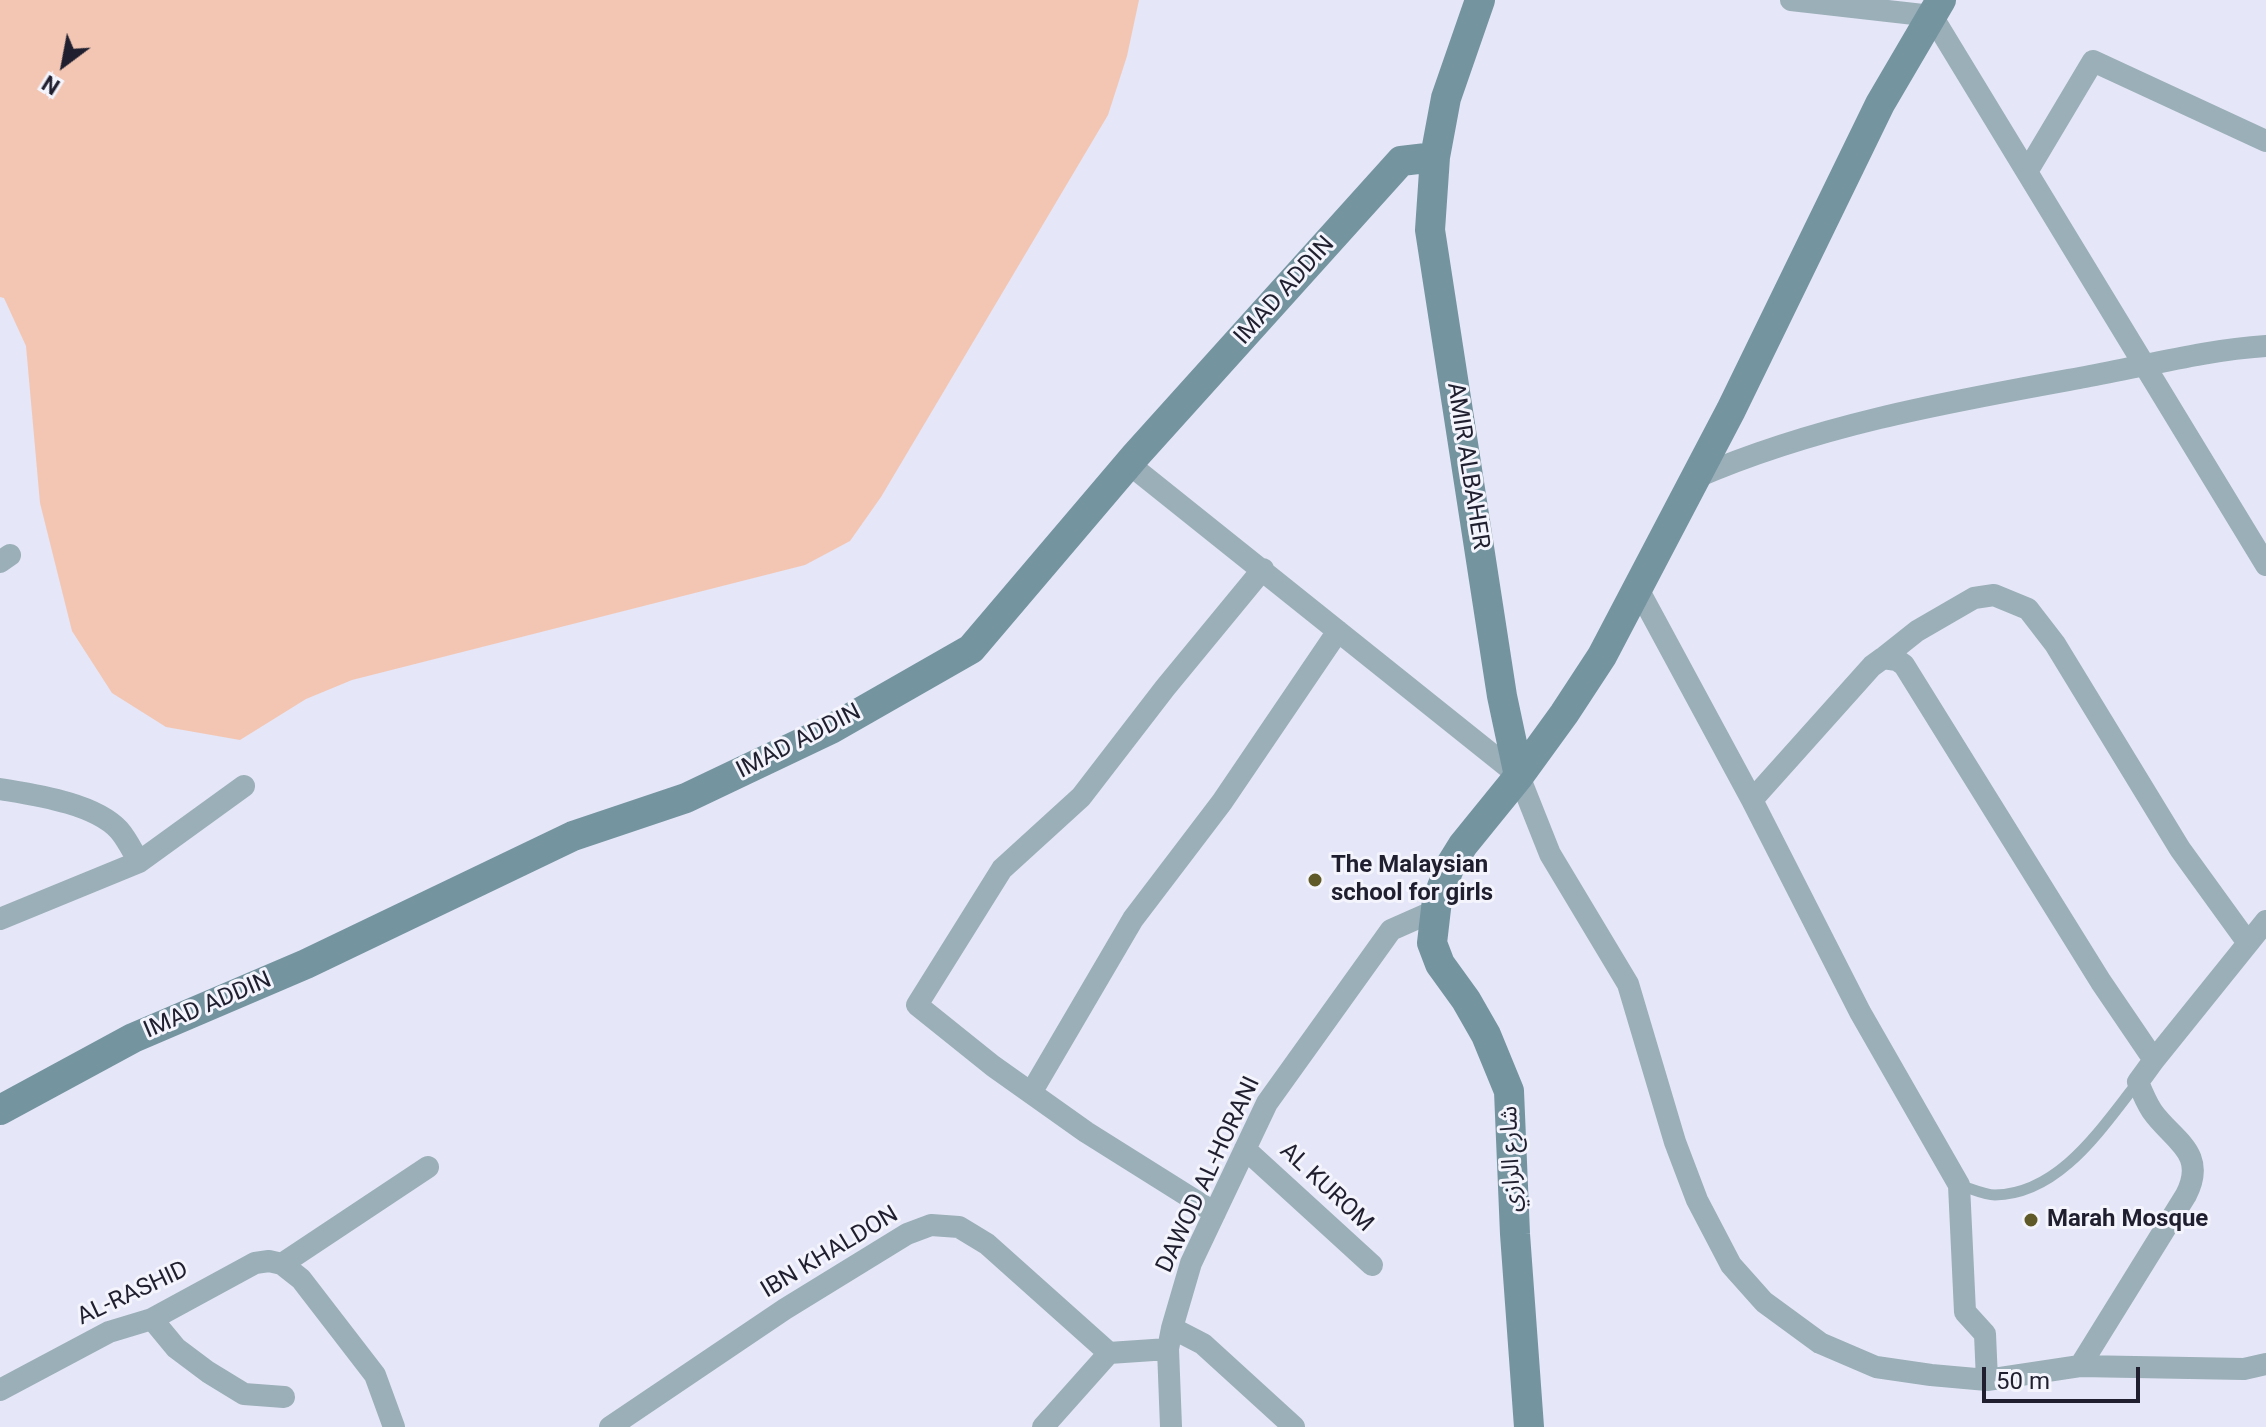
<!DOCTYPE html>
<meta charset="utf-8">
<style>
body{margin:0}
#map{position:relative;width:2266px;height:1427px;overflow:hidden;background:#e5e6f7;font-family:Roboto,sans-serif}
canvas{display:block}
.north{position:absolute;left:24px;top:24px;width:80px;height:80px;-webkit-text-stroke:6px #f4f4fd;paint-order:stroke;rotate:212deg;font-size:22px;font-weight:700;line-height:32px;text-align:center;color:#1f1f2f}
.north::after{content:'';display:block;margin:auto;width:28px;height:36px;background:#1f1f2f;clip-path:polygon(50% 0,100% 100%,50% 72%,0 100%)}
.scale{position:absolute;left:1982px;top:1367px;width:158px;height:36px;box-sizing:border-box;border:4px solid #1f1f2f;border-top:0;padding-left:10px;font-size:24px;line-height:28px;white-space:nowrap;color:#1f1f2f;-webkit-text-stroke:6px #f4f4fd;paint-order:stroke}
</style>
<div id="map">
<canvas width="2266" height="1427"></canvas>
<div class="north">N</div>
<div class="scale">50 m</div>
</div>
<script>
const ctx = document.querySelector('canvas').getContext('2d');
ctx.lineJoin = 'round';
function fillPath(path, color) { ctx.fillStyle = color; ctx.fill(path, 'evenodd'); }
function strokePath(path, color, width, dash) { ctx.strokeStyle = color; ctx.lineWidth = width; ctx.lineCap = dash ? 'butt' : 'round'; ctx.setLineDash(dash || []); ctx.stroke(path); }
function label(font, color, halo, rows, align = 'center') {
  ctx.font = font + ' Roboto,"Noto Sans Arabic",sans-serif'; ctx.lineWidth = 6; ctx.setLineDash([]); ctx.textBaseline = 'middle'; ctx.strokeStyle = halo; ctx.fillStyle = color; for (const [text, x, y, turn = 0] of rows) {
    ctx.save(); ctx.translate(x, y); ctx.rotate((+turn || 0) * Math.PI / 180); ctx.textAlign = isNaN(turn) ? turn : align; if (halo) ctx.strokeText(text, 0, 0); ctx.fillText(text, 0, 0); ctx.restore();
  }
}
fillPath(new Path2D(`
 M0,0H1139L1127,56L1108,115L881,497L850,541L805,565L352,680L306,699L240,740L166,727L112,693L72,631L40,503L26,346L4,298L0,297Z`), '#f3c6b3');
strokePath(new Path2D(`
 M1959,1185C1970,1188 1984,1195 1995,1195C2060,1194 2102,1127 2138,1082`), '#9aafb8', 11);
strokePath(new Path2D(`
 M1791,0L1932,16L2266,565
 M2028,170L2093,61L2266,141
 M1129,464L1519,776L1550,854L1628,984L1675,1142L1697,1200L1731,1265L1764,1302L1820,1343L1876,1367L1931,1375L1987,1380L2080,1366L2244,1369L2266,1364
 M1695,478C1819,424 1953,401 2085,377C2146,366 2205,350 2266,346
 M0,562L10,555
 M1638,589L1752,800L1860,1012L1959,1185L1965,1312L1985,1334L1987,1380
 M1883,658L1917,631L1974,598L1994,595L2028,609L2055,644L2180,849L2248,943
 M0,789C35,795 94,803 119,830C127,839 133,852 139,862
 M1752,800L1872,666L1883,658L1897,660L1904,665L2101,982L2154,1060L2138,1082C2142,1092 2146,1102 2152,1111C2172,1140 2208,1152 2186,1195L2080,1366
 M0,919L139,862L244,786
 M2154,1060L2266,921
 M1031,1093L1133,919L1222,802L1338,631
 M1245,1149L1372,1265
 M1215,1213L1086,1132L993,1066L917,1005L1002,869L1081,797L1165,688L1263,569
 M282,1264L428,1167
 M152,1319L176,1348L208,1372L244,1394L284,1397
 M1172,1328L1203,1344L1294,1427
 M0,1390L109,1332L152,1319L255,1263L269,1261L282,1264L301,1279L375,1375L394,1427
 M610,1427L785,1309L907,1234L931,1225L959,1227L987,1244L1109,1353
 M1043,1427L1109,1353L1168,1349
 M1171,1427L1168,1349L1172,1328L1191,1263L1267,1103L1391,930L1434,911`), '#9aafb8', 22);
strokePath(new Path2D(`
 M1480,0L1446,98L1435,157L1430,230L1502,696L1519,776L1463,845L1450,866L1437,900L1432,943L1440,964L1466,1000L1486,1035L1509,1091L1515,1234L1529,1427
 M1519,776L1564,714L1602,656L1731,410L1880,104L1941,0
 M0,1110L133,1038L306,964L573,836L686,798L831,729L971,649L1136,455L1401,161L1435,157`), '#7494a0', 30);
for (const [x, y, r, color] of [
 [1315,880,8,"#5f5a27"],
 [2031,1220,8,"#5f5a27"]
]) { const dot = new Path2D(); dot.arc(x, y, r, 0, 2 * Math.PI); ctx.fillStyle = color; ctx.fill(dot); strokePath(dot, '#f4f4fd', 3); }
label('24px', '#1f1f2f', '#f4f4fd', [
 ["IMAD ADDIN",1285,291,-48],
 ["AMIR ALBAHER",1467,466,81],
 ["IMAD ADDIN",799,742,-27],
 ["IMAD ADDIN",208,1006,-23],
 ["شارع الرازي",1512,1159,-92],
 ["DAWOD AL-HORANI",1209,1175,-65],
 ["AL KUROM",1326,1188,43],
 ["IBN KHALDON",830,1253,-31],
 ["AL-RASHID",133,1294,-25]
]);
label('bold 24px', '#1f1f2f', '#f4f4fd', [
 ["The Malaysian",1331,866],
 ["school for girls",1331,894],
 ["Marah Mosque",2047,1220]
], 'left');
</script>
